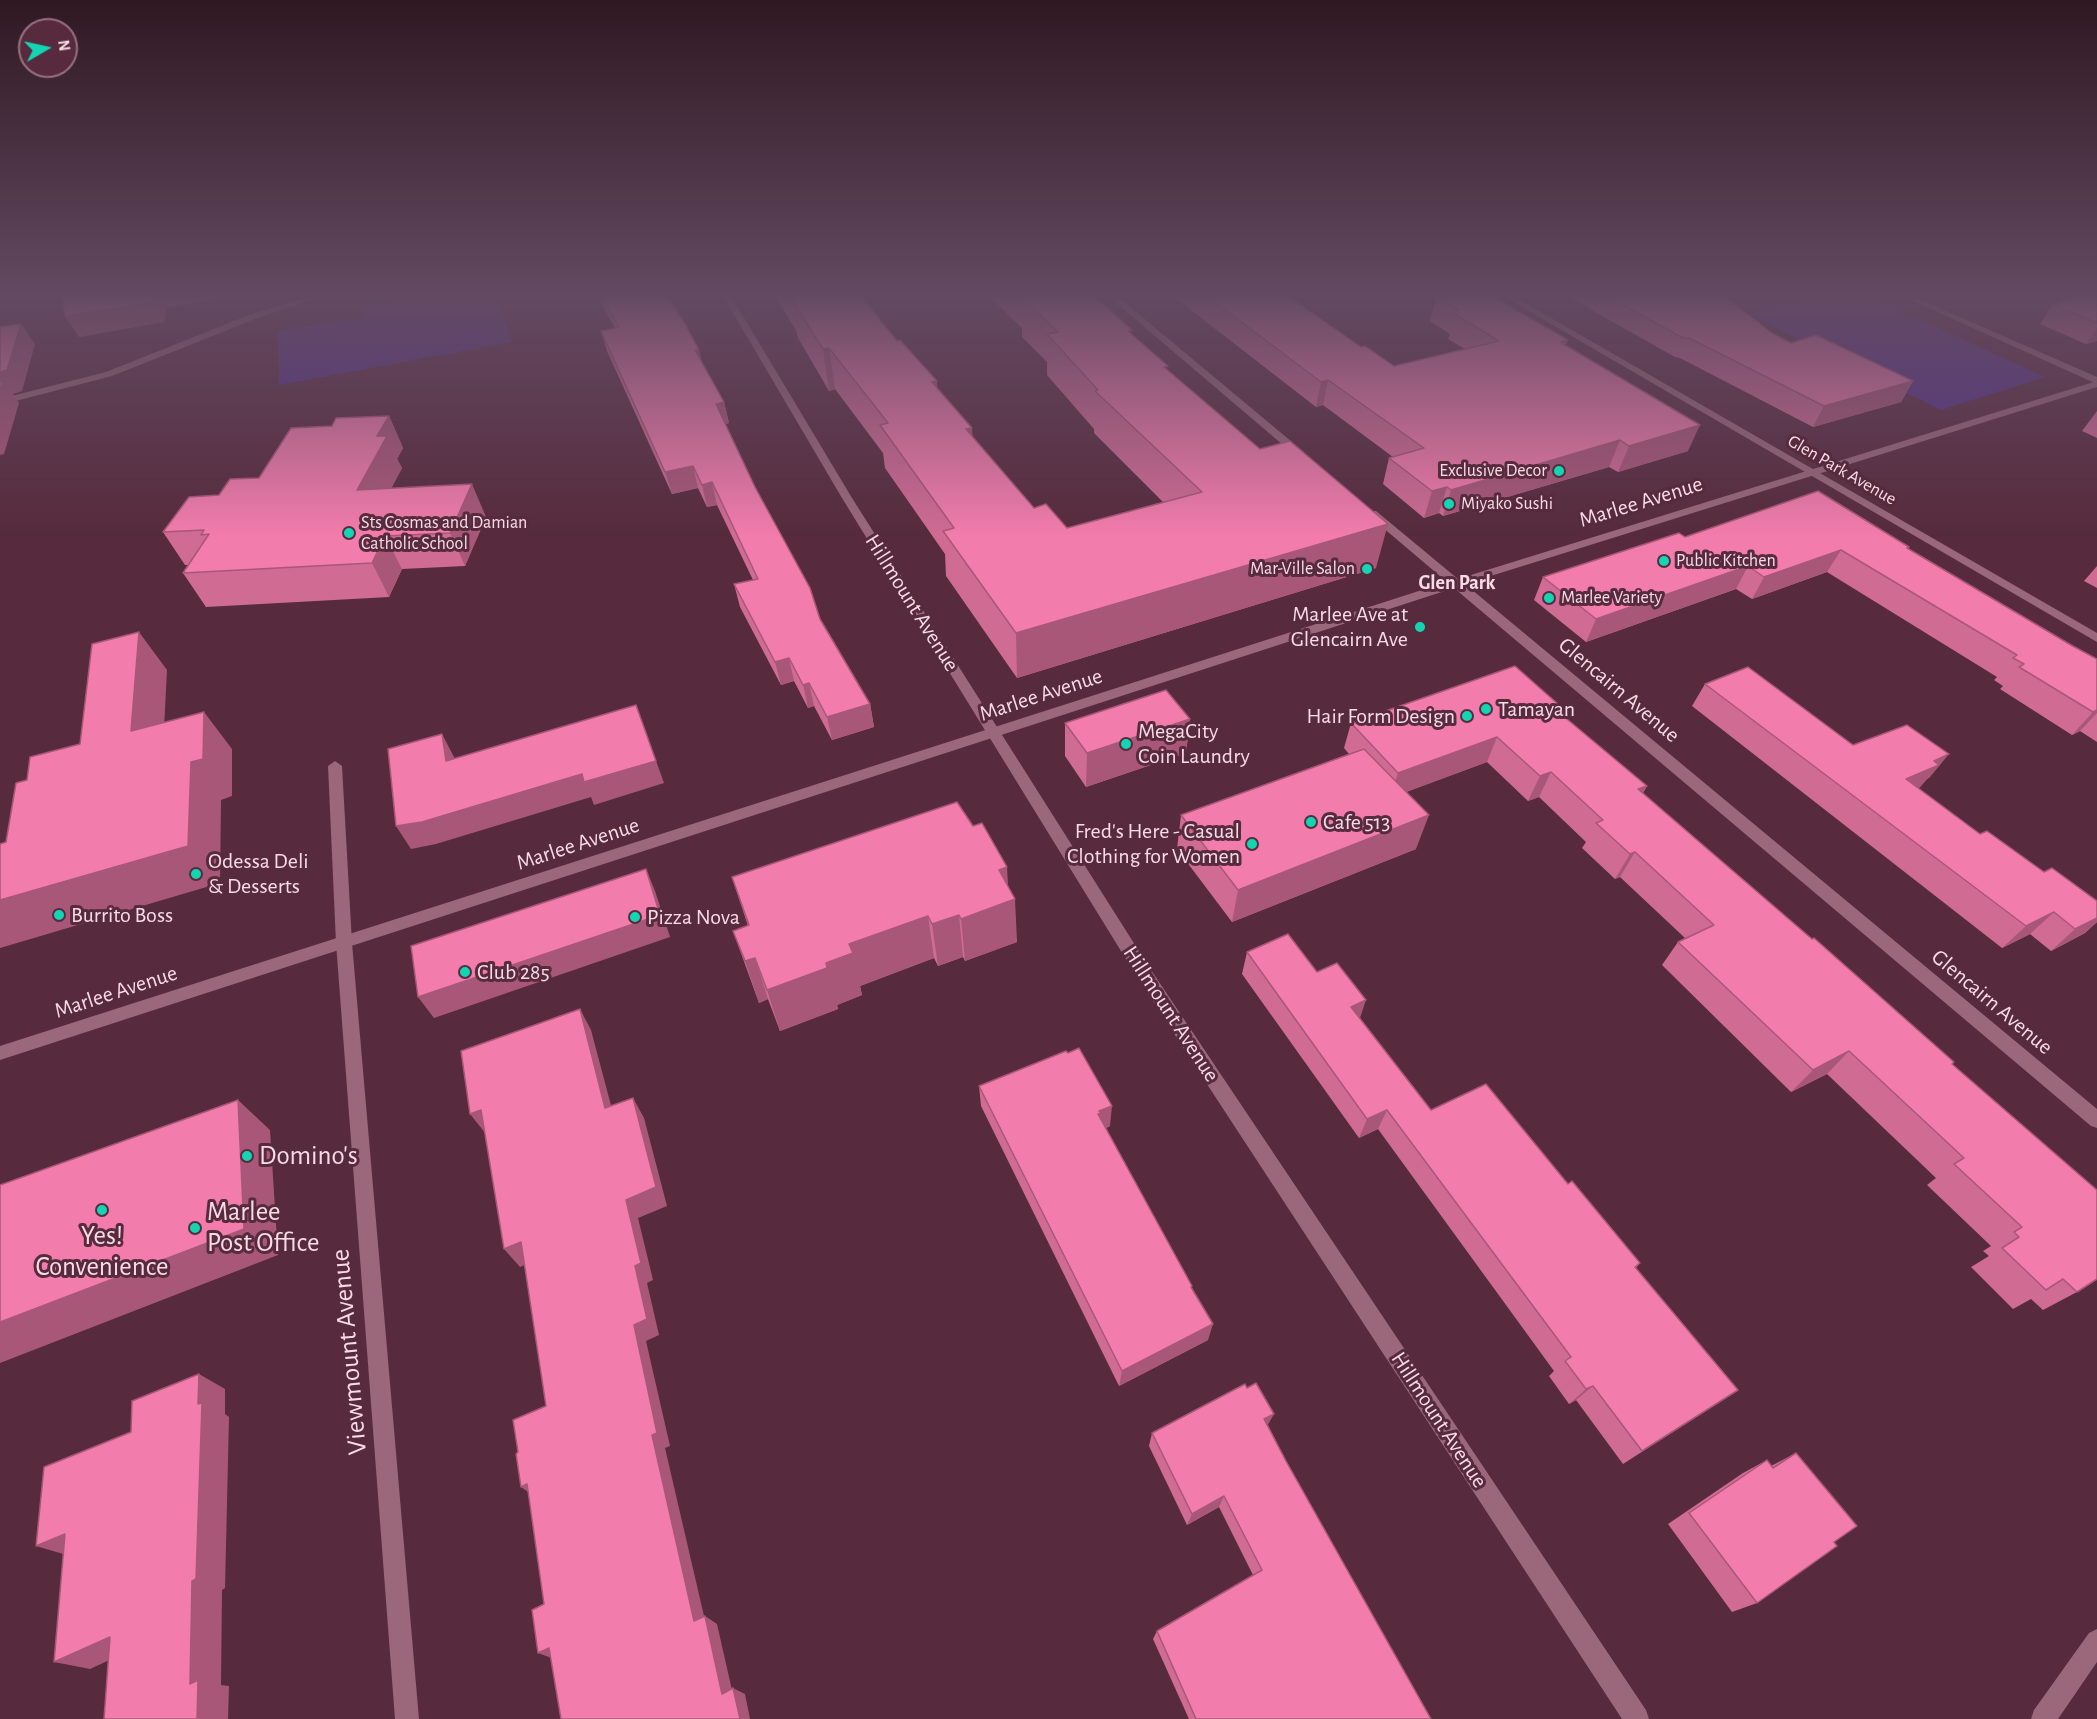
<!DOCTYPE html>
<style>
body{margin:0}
#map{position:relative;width:2097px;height:1719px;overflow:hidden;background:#572b3d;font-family:"Alegreya Sans",sans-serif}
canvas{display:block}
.north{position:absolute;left:18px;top:18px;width:60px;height:60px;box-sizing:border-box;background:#572b3d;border:2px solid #977180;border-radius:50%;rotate:81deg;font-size:16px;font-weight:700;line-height:24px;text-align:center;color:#f8dbe5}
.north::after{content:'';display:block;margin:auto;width:21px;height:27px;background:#14d5b3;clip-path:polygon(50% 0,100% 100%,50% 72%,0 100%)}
</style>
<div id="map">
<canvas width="2097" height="1719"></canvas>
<div class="north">N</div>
</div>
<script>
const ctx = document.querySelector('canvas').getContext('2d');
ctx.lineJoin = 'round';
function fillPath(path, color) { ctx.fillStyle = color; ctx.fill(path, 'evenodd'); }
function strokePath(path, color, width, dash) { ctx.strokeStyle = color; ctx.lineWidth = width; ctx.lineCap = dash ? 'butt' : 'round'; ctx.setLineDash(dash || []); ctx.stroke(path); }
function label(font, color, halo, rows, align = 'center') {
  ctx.font = font + ' "Alegreya Sans",sans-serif'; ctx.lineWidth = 6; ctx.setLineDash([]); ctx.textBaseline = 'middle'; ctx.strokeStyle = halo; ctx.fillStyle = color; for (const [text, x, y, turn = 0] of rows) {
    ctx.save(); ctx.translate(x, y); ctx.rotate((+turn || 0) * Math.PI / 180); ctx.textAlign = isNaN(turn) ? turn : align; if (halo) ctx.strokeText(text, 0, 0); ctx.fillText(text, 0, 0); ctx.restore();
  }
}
fillPath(new Path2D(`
 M406,296H497L512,342L279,385L278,331L364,316L360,311L361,303Z
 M1813,296H1878L1901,311L2045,377L1941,410L1748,314Z`), '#52318c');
fillPath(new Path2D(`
 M309,296H321L255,319L112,376L0,405V399L106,372L249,315Z
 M723,296H731L852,498L1149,967L1646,1710L1649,1719H1622L1137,977L842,498Z
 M1503,296H1513L2097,633V642Z
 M1902,296H1912L2097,377V384Z
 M335,761L342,766L352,943L419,1719H395L336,943L328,766Z
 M2097,1629V1662L2058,1719H2031L2034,1710L2089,1633Z`), '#9a687a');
fillPath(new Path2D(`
 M1108,296H1117L1304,452V456H1296Z
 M2097,381V387L1465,584L2097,1109V1128L2091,1126L1454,588L0,1060V1046L1447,582L1368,515V511H1376L1458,579Z`), '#9a687a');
fillPath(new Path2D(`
 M597,296H668L699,350L701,361L724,402L729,423L725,424L755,487L820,619L870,704L874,727L832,740L814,706L808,708L794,681L781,685L740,607L734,584L753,580L717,505L707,507L698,488L672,494L607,351L601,331L615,328Z
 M775,296H852L937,381V388L973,437L1034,508L1067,528L1163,502L1094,433V429L1047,375V362L1022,337V328L989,296H1094L1168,370L1376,568L1017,678L946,576L945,554L885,468L883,453L835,389L829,391L798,338L796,330Z
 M1173,296H1288L1361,347L1394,366L1465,349L1448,339L1450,334L1430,321L1436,297L1566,346L1688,451L1618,472L1609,467L1443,516L1439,513L1424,518L1383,484L1389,458L1393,457L1323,405L1316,407Z
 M1567,296H1724L1772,333L1791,343L1913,381L1901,402L1813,427L1680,358L1675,357Z
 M2097,296V341L2086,344L2040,324L2053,304Z
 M2097,411V438L2082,431Z
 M389,416L403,448L397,459L402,468L391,488L486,517L465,566L402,569L389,597L206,607L183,573L188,565H185L163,532L219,495L259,478L332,426Z
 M1685,537L1908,549L2071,645L2097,659V742L2080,731L2072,735L2000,689L2003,686L1994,680L1997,677L1827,572L1752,599L1736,589L1586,642L1534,600L1543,577Z
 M2097,566V588L2084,581Z
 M1705,684L1930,777L1927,779L1920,787L1918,788L1980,834L2044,872L2097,901V922L2085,933L2051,951L2030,934L2002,948L1692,706Z
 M1567,712L1564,717L1647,786L1643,793L1954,1062L1952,1064L2077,1292L2043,1310L2031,1299L2013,1309L1971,1267L1989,1256L1983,1251L1991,1246L1927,1185L1936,1178L1827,1074L1791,1092L1662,965L1678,942L1685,938L1620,877L1615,879L1582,848L1586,842L1539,797L1528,801L1487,762L1406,792L1416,849L1232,922L1177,849L1181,815L1349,754L1344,748L1351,723Z
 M1190,719L1186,753L1086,787L1065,756V723Z
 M732,877L1008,887L1017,942L965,961L963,957L938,966L934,958L860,986L862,995L837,1005L838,1009L780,1031L768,999L759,1003L733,931L748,926Z
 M1247,952L1317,972L1360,1018L1431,1110L1568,1184L1640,1263L1636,1268L1738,1390L1623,1464L1576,1400L1569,1404L1549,1376L1554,1371L1378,1129L1359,1138L1242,974Z
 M979,1086L1110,1126L1106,1128L1192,1286V1288L1208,1340L1119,1386L981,1106Z
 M1268,1425L1286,1461L1431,1719H1189L1153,1639L1157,1631L1253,1575L1219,1507L1187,1525L1149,1446L1152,1433Z
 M1796,1453L1834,1542L1757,1603L1732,1612L1668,1524L1743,1473L1767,1460L1771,1466Z`), '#d06b94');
fillPath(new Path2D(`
 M154,296H238L166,308L165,322L79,337L65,316Z
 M21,324L35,344L22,391L13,394L19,403L4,454L0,455V372Z
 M2097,328V341L2086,344Z
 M1568,340L1560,365V342Z
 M829,348L835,389L829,391L823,349Z
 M695,350H699L704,370Z
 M1328,380L1323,405L1316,407L1321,382Z
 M937,381L940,423L932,382Z
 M1913,381L1901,402L1813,427L1824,406Z
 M724,402L729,423L721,425L716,404Z
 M389,416L403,448L397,459L402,468L374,522L357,490L377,436Z
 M1700,425L1688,451L1618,472L1629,446Z
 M972,428L975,471L966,429Z
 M1620,440L1609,467L1443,516L1451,490Z
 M693,466L698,488L672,494L665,472Z
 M712,482L717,505L707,507L702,485Z
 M472,484L486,517L465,566L450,533Z
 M1447,487L1439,513L1424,518L1432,491Z
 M1388,524L1376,568L1017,678L1016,633Z
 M385,536L402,569L389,597L372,563Z
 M1841,550L1827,572L1752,599L1764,577Z
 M1748,566L1736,589L1586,642L1596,619Z
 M139,632L167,670L162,768L131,731Z
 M789,658L794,681L781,685L775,662Z
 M809,683L814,706L808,708L803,685Z
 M870,704L874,727L832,740L827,717Z
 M636,705L664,783L594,805L591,797L436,844L411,849L396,826Z
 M2097,710V713L2080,731L2072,735L2093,712Z
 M204,712L232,749V796L221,800L220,883L0,948V900L191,762Z
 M1190,719L1186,753L1086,787L1087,753Z
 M442,734L454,757L459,783L446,761Z
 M1497,737L1487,762L1390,798L1398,773Z
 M1949,754L1930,777L1927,779L1920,787L1887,802L1906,779L1934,761Z
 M1551,772L1539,797L1528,801L1540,776Z
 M1647,786L1633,811L1638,789Z
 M1429,815L1416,849L1232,922L1238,890Z
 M1635,852L1620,877L1615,879L1630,854Z
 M1007,867L1009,902L1015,899L1017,942L965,961L961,919L999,870Z
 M646,869L655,891L670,937L434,1018L418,997Z
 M2054,912L2030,934L2002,948L2026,926Z
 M959,915L963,957L938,966L932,924Z
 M928,916L934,958L860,986L862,995L837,1005L838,1009L780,1031L767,990L849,944Z
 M2097,918V922L2085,933L2051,951L2075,929Z
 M755,958L768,999L759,1003L745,961Z
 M1366,1000L1359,1021L1351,1007Z
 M580,1009L591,1030L617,1128L605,1108Z
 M1849,1051L1827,1074L1791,1092L1813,1070Z
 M633,1098L644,1118L667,1206L638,1218L653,1280L647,1283L659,1335L646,1341L670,1446L665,1448L707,1629L694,1621L652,1435L634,1325L635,1266L626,1200Z
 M238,1100L270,1130L278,1255L0,1363V1322Z
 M1112,1106L1110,1126L1099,1130L1097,1134L1099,1111Z
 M481,1110L486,1134L470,1114Z
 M1387,1110L1378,1129L1359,1138L1367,1119Z
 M521,1242L537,1260L520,1267L504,1249Z
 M1213,1324L1208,1340L1119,1386L1122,1371Z
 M199,1374L225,1389V1414L229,1417L225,1588L222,1590L221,1685L229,1686L228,1719H197L190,1684L192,1581Z
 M1593,1386L1576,1400L1569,1404L1586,1389Z
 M1274,1414L1266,1428L1264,1419Z
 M527,1484L538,1499L521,1487Z
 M1224,1496L1219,1507L1187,1525L1192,1514Z
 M65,1534L70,1556L36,1546Z
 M705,1616L717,1624L734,1699L722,1694Z
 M110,1637L144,1644L90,1669L54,1662Z
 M549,1648L557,1660L538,1653Z
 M733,1688L745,1694L750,1719H740Z`), '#a95778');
const building = new Path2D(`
 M62,296H154L153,302L65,316Z
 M602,296H668L688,329L699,350H695L724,402L716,404L755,487L810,588L820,619L870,704L827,717L809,683L803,685L789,658L775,662L734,584L758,579L712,482L702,485L693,466L665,472L601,331L619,327Z
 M794,296H852L854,298L862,297L897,341L900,340L937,381L932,382L972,428L966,429L1034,508L1046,504L1067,528L1202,492L1095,391L1098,390L1047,334L1058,332L1021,296H1094L1132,330L1128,331L1168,366L1164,367L1260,449L1290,441L1388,524L1016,633L943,531L954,528L880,425L888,423L829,348L823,349L791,298L795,297Z
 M1207,296H1288L1361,347L1365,346L1394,366L1499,341L1455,314L1458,310L1436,297L1437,296H1492L1568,340L1560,342L1700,425L1629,446L1620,440L1451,490L1447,487L1432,491L1389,458L1424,448L1328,380L1321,382Z
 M1607,296H1724L1772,333L1791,343L1816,335L1913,381L1824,406L1689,338H1683Z
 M2082,296H2097V323L2053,304Z
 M21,324L7,370L0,372V327Z
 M3,381L0,393V382Z
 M389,416L377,436H387L357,490L472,484L450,533L385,536L372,563L183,573L209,534L201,535L204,530L163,532L189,497L219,495L230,479L259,478L291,428L332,426L336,418Z
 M1818,491L1909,547L1907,548L2071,645L2097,659V710L2093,712L2019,667L2024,664L2013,658L2017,655L1841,550L1764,577L1748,566L1596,619L1543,577L1679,533L1685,537Z
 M139,632L131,731L204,712L203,759L191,762L188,846L0,900V844L6,842L16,783L27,780L30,757L80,744L92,644Z
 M1515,666L1567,712L1561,714L1647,786L1638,789L1812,939L1814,938L1954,1062L1952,1064L2097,1190V1279L2077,1292L2063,1279L2046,1290L2002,1248L2019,1237L2014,1232L2022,1227L1954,1164L1964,1158L1849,1051L1813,1070L1678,942L1714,925L1635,852L1630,854L1596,823L1603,820L1551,772L1540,776L1497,737L1398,773L1351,723Z
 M1748,667L1853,745L1907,725L1949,754L1934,761L1939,765L1906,779L1980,834L1987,831L2044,872L2052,868L2097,901V918L2075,929L2054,912L2026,926L1705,684Z
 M1166,690L1190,719L1087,753L1065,723Z
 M636,705L656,761L584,782L582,774L422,822L396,826L388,749L442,734L446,761Z
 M1364,749L1429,815L1238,890L1181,815Z
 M957,802L973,826L982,823L1007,867L999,870L1015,899L961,919L959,915L932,924L928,916L849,944L853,953L826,963L827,968L767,990L755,958L745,961L733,931L749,925L732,877Z
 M646,869L660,915L418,997L411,946Z
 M1288,934L1317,972L1337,963L1366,1000L1351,1007L1431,1110L1486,1084L1568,1184L1572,1181L1640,1263L1635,1267L1738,1390L1642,1451L1593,1386L1586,1389L1565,1361L1571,1357L1387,1110L1367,1119L1247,952Z
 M580,1009L605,1108L633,1098L656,1187L626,1200L641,1263L635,1266L647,1319L634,1325L657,1433L652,1435L694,1621L705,1616L722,1694L733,1688L740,1719H561L549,1648L538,1653L532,1610L544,1604L527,1484L521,1487L516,1454L518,1452L513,1420L546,1406L521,1242L504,1249L481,1110L470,1114L461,1051Z
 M1079,1048L1112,1106L1099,1111L1101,1113L1098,1114L1192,1286L1191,1287L1213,1324L1122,1371L979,1086L1066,1051L1068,1053Z
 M238,1100L244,1229L0,1322V1185Z
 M199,1374L198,1404L202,1403L196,1579L192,1581L190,1684L198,1680L197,1719H104L110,1637L54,1662L65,1534L36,1546L44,1467L131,1432L132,1401Z
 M1256,1383L1274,1414L1264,1419L1286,1461L1431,1719H1196L1157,1631L1262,1570L1224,1496L1192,1514L1152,1433L1245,1384L1247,1388Z
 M1796,1453L1857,1526L1834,1542L1837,1546L1757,1603L1689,1513L1767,1460L1773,1468Z`);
fillPath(building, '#f27cac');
strokePath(building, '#a95778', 1.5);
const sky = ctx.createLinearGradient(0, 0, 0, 536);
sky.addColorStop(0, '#301822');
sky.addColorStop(0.55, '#634a62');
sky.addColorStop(1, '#634a6200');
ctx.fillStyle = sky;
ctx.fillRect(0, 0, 2097, 536);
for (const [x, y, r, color] of [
 [1559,471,6,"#14d5b3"],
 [1449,504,6,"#14d5b3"],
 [349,533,6,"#14d5b3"],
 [1664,561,6,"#14d5b3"],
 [1367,569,6,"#14d5b3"],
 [1549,598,6,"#14d5b3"],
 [1420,627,6,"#14d5b3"],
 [1486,709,6,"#14d5b3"],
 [1467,716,6,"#14d5b3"],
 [1126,744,6,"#14d5b3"],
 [1311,822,6,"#14d5b3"],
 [1252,844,6,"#14d5b3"],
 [196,874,6,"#14d5b3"],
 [59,915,6,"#14d5b3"],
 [635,917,6,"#14d5b3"],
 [465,972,6,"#14d5b3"],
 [247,1156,6,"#14d5b3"],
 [102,1210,6,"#14d5b3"],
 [195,1228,6,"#14d5b3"]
]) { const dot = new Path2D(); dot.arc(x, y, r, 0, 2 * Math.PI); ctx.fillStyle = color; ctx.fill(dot); strokePath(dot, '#572b3d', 2); }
label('18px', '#f8dbe5', '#572b3d', [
 ["Glen Park Avenue",1842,470,30]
]);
label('18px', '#f8dbe5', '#572b3d', [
 ["Exclusive Decor",1547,471,"right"],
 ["Miyako Sushi",1461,504],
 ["Sts Cosmas and Damian",361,523],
 ["Catholic School",361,544],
 ["Public Kitchen",1676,561],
 ["Mar-Ville Salon",1355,569,"right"],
 ["Marlee Variety",1561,598]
], 'left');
label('bold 20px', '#f8dbe5', '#572b3d', [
 ["Glen Park",1457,583]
]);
label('22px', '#f8dbe5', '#572b3d', [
 ["Marlee Avenue",1641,502,-17],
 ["Hillmount Avenue",912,603,58],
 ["Glencairn Avenue",1619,690,40],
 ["Marlee Avenue",1041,695,-18],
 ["Marlee Avenue",578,844,-18],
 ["Marlee Avenue",116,992,-18],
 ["Glencairn Avenue",1992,1002,40],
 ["Hillmount Avenue",1171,1014,57],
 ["Hillmount Avenue",1439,1420,57]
]);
label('22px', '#f8dbe5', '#572b3d', [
 ["Marlee Ave at",1408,614,"right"],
 ["Glencairn Ave",1408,639,"right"],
 ["Tamayan",1498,709],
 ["Hair Form Design",1455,716,"right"],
 ["MegaCity",1138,731],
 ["Coin Laundry",1138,756],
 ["Cafe 513",1323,822],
 ["Fred's Here - Casual",1240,831,"right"],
 ["Clothing for Women",1240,856,"right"],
 ["Odessa Deli",208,861],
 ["& Desserts",208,886],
 ["Burrito Boss",71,915],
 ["Pizza Nova",647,917],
 ["Club 285",477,972]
], 'left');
label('27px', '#f8dbe5', '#572b3d', [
 ["Domino's",259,1156],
 ["Marlee",207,1212],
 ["Post Office",207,1243],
 ["Yes!",102,1236,"center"],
 ["Convenience",102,1267,"center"]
], 'left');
label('27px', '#f8dbe5', '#572b3d', [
 ["Viewmount Avenue",349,1352,-95]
]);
</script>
